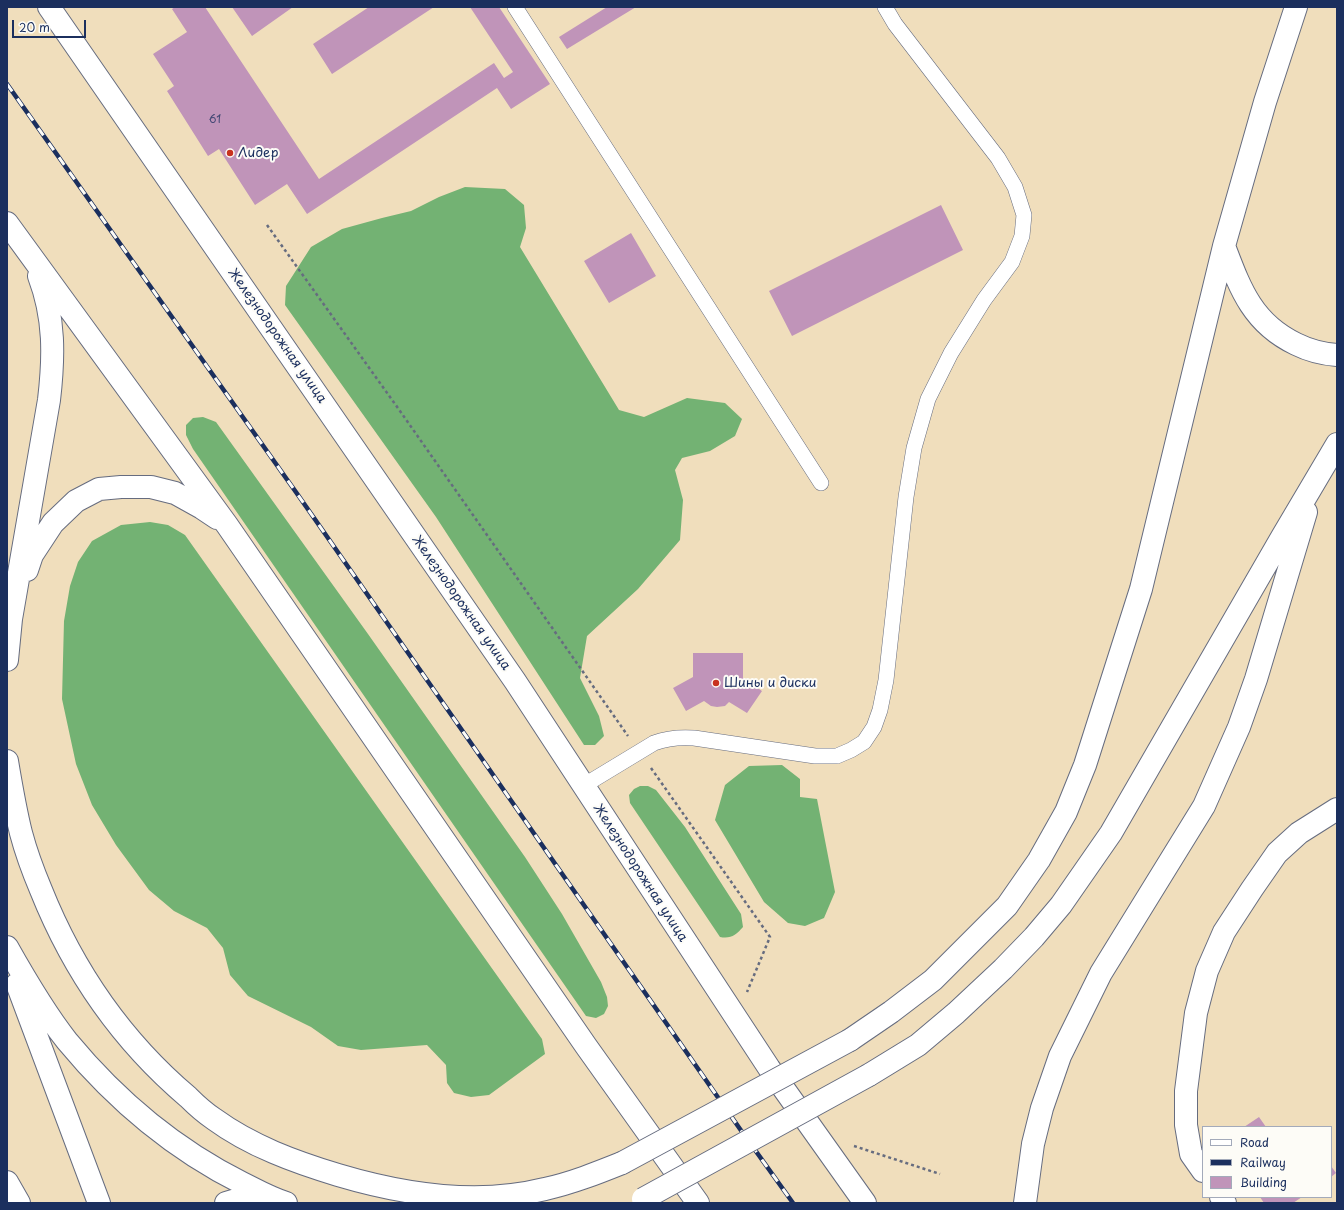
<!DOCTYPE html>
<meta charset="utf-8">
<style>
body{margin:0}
#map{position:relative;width:1344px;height:1210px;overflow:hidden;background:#f0debc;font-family:"Playpen Sans",sans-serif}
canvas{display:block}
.frame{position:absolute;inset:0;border:8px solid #1b2f5e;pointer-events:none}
.legend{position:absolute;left:1202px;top:1126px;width:130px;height:72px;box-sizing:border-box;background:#fdfcf7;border:1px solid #a3aaba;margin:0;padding:5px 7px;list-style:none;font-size:12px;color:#1b2f5e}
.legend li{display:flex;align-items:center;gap:8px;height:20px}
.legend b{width:20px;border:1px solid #a3aaba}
.scale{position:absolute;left:12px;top:20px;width:74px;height:18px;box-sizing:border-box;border:2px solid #1b2f5e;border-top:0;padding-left:5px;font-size:12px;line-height:14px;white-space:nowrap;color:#1b2f5e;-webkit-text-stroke:3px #fdfcf7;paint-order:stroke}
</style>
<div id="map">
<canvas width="1344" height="1210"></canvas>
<div class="frame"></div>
<ul class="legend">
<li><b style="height:5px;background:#fff"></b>Road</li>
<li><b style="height:5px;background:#1b2f5e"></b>Railway</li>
<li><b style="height:11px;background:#c094b9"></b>Building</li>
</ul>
<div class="scale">20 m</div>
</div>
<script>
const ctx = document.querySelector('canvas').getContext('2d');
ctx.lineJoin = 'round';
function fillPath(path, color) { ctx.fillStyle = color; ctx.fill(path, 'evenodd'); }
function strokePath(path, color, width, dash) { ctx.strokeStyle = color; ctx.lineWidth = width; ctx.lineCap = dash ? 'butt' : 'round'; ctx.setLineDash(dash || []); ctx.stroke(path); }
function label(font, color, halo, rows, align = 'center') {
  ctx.font = font + ' "Playpen Sans",sans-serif'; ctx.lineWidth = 4; ctx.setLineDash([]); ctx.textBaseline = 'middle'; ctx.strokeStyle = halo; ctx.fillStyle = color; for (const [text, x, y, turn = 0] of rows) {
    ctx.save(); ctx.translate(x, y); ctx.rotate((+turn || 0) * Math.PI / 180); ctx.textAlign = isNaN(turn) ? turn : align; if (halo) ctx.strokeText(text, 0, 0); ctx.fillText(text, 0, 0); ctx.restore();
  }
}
fillPath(new Path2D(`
 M465,187L505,189L524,205L526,228L520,247L619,410L644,417L687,398L725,403L742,419L735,436L710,451L682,458L675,470L683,500L680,540L638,589L587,636L580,678L599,716L604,736L595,745H584L436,517L285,305L286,286L311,247L342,229L382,218L411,211L439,197Z
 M203,417L216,422L368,634L525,857L562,914L601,982L607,997L608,1006L604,1014L596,1018L586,1016L193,449L186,435V425L193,418Z
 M150,522L168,525L185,535L542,1039L545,1054L489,1095L471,1097L454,1093L447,1083L446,1065L427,1045L361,1050L338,1046L311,1027L248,996L230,975L223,948L207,928L174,911L149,890L116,845L92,805L76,764L62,699L64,621L70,586L78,562L92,541L121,525Z
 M782,765L800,779V797L817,799L835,892L824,918L805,926L788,923L764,902L715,820L725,785L749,766Z
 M640,786H648L656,790L685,827L741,914L743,927C736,935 731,939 720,937L630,803L629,795L634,789Z`), '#73b273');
fillPath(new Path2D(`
 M175,7H205L319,179L494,63L504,78L513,72L470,7H499L550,84L511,109L497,88L307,214L287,184L255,205L219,149L208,156L167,91L174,86L153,54L187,32L172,9Z
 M232,7H293L252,36Z
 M369,7H434L332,74L313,44Z
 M607,7H636L567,49L559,37Z
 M941,205L963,250L792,336L769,291Z
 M631,233L656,276L609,303L584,261Z
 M693,653H743V678L762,691L747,713L729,702L725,706L717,707L711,706L704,701L686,711L673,688L693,677Z
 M1259,1117L1266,1127H1244Z
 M1331,1166L1336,1173L1331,1177Z
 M1260,1197H1302L1293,1203H1264Z`), '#c094b9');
const lane = new Path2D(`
 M515,7L821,483
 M583,786L654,743C667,738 679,737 694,738L815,756H837L851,750L864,742L874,727L880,710L886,680L906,497L914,448L928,399L951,353L984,300L1012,262L1022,236L1024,215L1015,187L998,158L895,24L885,7`);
const street = new Path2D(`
 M1203,1171L1191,1154L1186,1125V1091L1196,1013L1207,971L1224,932L1252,889L1277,853L1299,833L1337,809
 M7,1182L19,1203
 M1221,1197L1225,1203`);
const secondary = new Path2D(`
 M49,7L515,681L769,1068L865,1203
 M7,223L227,525L586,1046L698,1203
 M1224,246C1240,288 1252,323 1296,344C1308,350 1323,354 1337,355
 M27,570L32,555L53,523L76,501L99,489L121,487H151L175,493L202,508L217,518
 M7,660L11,619L49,400C54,357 55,318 39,276
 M7,761C11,785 15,809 21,833C26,852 33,871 41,890C73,970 122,1041 188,1097C196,1105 205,1113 214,1119C251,1146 295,1162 338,1175C405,1195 477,1206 545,1189C572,1183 597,1173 622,1163
 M7,947C25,979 44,1012 67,1041C115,1099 174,1149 242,1183C256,1190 270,1198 286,1203
 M17,984L99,1203
 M850,1040L891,1012L933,980L1007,906L1039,860L1066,812L1085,765L1141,589L1224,246L1265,102L1296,7
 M869,1075L918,1045L956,1013L1003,969L1034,937L1061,905L1111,833L1282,537L1337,444
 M226,1203L236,1200L270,1199
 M1025,1203L1033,1144L1042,1108L1060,1056L1101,973L1204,806L1239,727L1256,679L1306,512`);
strokePath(lane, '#666c7f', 16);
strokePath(street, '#666c7f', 24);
strokePath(secondary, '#666c7f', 24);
strokePath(new Path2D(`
 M267,225L400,411L628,736
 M651,768L770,937L747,992
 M854,1146L940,1174`), '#666c7f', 2.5, [3, 3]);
strokePath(lane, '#fff', 15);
strokePath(street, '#fff', 22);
strokePath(secondary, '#fff', 22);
const rail = new Path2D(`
 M7,84L298,495L740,1129L793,1203`);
strokePath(rail, '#1b2f5e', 4.5);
strokePath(rail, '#fdfcf7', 3, [9]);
const secondaryBridge = new Path2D(`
 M622,1163L850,1040
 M643,1199L869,1075`);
strokePath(secondaryBridge, '#666c7f', 24, []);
strokePath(secondaryBridge, '#fff', 22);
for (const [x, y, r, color] of [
 [230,153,4,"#c8321e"],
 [716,683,4,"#c8321e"]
]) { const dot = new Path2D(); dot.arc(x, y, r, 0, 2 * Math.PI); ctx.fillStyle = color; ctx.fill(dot); strokePath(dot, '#fdfcf7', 1.5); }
label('11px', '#444875', null, [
 ["61",215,120]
]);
label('13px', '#1b2f5e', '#fdfcf7', [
 ["Лидер",238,153],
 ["Шины и диски",724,683]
], 'left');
label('13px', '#1b2f5e', '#fdfcf7', [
 ["Железнодорожная улица",277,336,55],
 ["Железнодорожная улица",461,603,55],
 ["Железнодорожная улица",640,873,57]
]);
</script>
